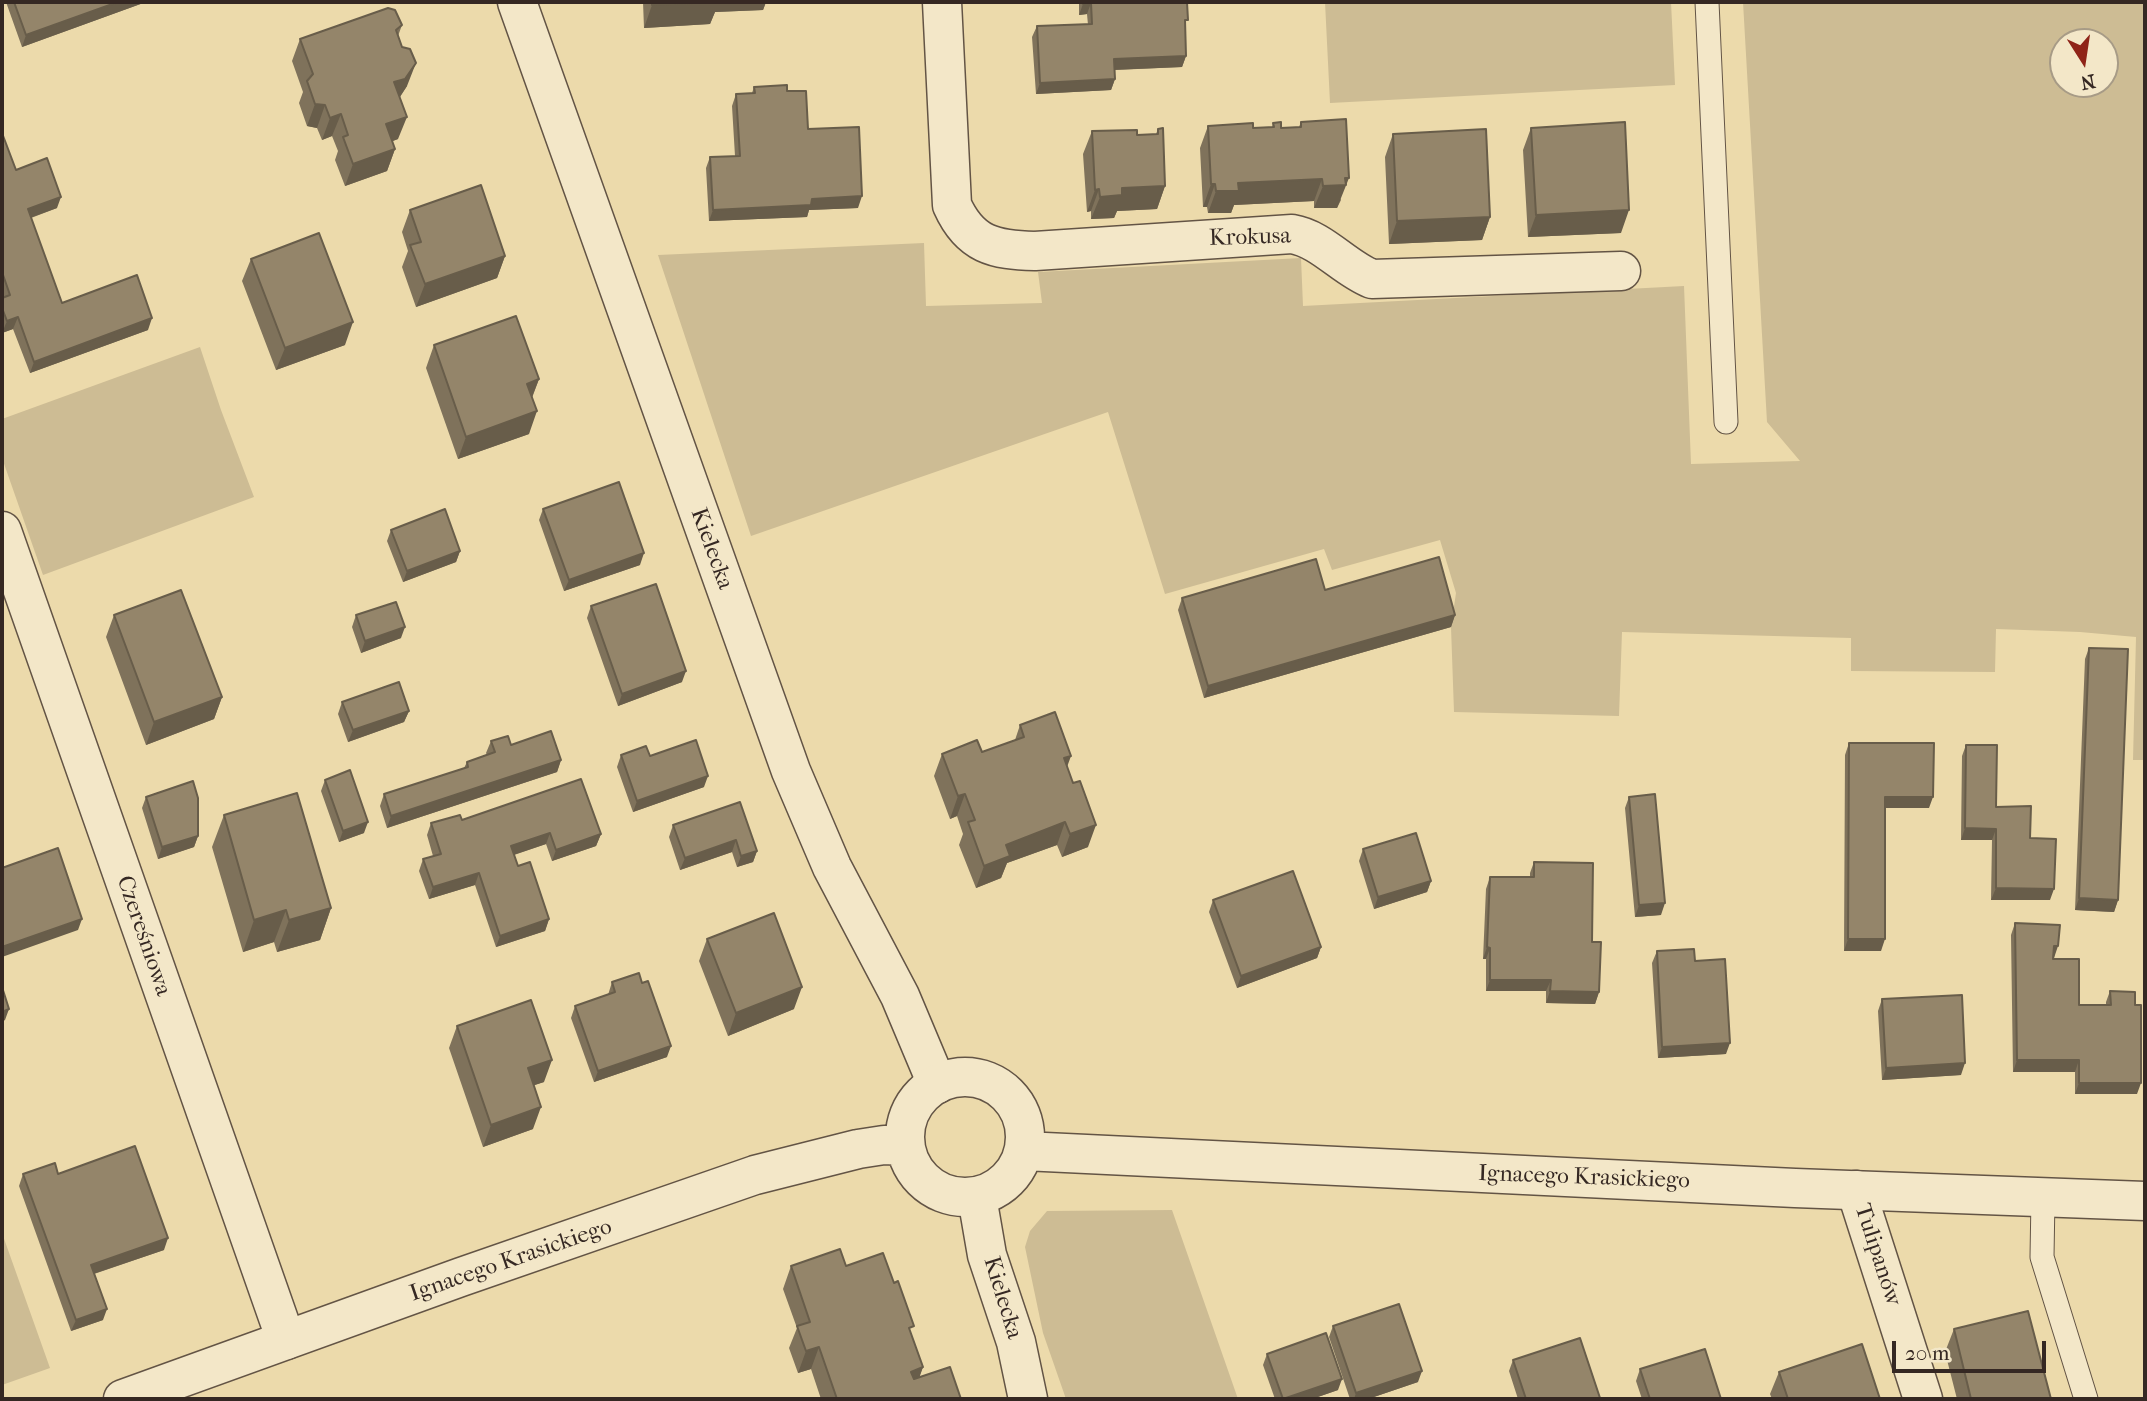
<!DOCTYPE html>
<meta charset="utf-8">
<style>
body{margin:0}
#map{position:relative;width:2147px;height:1401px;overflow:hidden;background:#ecdaab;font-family:"IM FELL French Canon",serif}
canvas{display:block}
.frame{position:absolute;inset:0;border:4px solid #352823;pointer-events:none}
.north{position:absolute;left:2049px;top:28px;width:70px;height:70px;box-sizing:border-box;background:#f3e7c8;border:2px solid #a79b86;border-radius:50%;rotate:168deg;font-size:19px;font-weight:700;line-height:28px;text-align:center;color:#352823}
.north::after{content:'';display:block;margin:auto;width:24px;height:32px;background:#8f2418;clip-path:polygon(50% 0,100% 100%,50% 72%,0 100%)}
.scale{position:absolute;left:1892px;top:1341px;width:154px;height:32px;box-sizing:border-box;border:4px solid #352823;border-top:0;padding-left:9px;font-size:21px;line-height:24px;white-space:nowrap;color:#352823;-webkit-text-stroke:5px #f3e7c8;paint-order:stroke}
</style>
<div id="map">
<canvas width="2147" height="1401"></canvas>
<div class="frame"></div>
<div class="north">N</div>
<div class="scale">20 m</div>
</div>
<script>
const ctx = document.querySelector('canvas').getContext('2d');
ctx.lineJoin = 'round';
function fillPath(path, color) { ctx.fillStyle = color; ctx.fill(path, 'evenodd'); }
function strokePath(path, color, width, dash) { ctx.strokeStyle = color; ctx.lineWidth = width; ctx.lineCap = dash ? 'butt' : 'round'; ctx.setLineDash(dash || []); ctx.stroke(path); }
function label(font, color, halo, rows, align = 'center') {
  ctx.font = font + ' "IM FELL French Canon",serif'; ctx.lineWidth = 7; ctx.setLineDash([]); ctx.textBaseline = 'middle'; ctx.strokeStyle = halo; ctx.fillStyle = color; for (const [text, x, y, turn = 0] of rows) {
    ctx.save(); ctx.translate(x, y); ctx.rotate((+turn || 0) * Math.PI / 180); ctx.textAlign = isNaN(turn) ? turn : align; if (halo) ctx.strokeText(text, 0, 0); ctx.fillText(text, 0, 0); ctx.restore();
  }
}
fillPath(new Path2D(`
 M1325,2H1671L1675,85L1330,103Z
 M1743,2H2145V760H2133L2136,637L2080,632L1996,629L1995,672L1851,671V638L1622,632L1619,716L1454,712L1451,627L1456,593L1440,540L1332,570L1324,549L1165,594L1108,412L751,536L658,255L924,243L926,306L1042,303L1038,272L1301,258L1303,306L1684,286L1691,464L1800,461L1767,422ZM2063,42H2105V84H2063Z
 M200,347L221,410L254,497L43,575L2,458V419Z
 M1172,1210L1238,1399H1066L1043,1333L1025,1247L1030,1231L1047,1211Z
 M2,1233L50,1368L2,1385Z`), '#cdbc94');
const service = new Path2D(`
 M1707,2L1726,422
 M2043,1198L2042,1257L2086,1399`);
const minor = new Path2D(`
 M517,2L791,771L832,867L900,996L937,1084
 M942,2L952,205C970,245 994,250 1035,251L1292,234C1322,239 1344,268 1372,279L1621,271
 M2,531L286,1340
 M1856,1190L1923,1399
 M977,1197L987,1255L1016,1342L1028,1399`);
const tertiary = new Path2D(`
 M905 1137a60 60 0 1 1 120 0a60 60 0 1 1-120 0Z
 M1024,1151L1795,1188L2145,1201
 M123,1399L461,1277L755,1175L858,1149L884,1145L905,1146`);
strokePath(service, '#635445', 25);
strokePath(minor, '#635445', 41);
strokePath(tertiary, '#635445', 41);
strokePath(service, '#f3e7c8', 23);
strokePath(minor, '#f3e7c8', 38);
strokePath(tertiary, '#f3e7c8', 38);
fillPath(new Path2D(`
 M6,2H146L22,47Z
 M643,2H766L763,10L715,12L710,24L644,28Z
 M1079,2H1187L1185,27L1186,56L1182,67L1115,70V79L1111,90L1036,94L1032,37L1037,26L1088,25L1087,14L1079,15Z
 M402,25L398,36L407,86L400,97L398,139L392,141L395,149L387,171L345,186L335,160L338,151L332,136L322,140L317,128L307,126L299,103L303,92L292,61L300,39Z
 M754,87L787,91L808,129L858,208L809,210L807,217L709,221L706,168L710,157L735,156L732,106L736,94L752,93Z
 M1301,122L1341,200L1337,208H1314V201L1234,205L1231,213H1208L1207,207H1203L1200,148L1208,126L1253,128H1272L1273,123L1281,128L1299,127Z
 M1531,128L1621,233L1528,237L1523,150Z
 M1158,129L1165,186L1157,209L1117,211L1114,218L1091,219V211L1087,212L1083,154L1092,131L1137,135L1156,134Z
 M2,133L16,170L57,208L31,218L62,303L148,330L30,373L13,329L2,333Z
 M1393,134L1490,217L1482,240L1389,244L1385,157Z
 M410,210L505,256L497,278L416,307L402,267L408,251L402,232Z
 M251,259L345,345L276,370L242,281Z
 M434,345L539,379L532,398L529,434L458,459L426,368Z
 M543,509L640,565L564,591L539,520Z
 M391,530L460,551L456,562L403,582L387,541Z
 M1325,590L1455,615L1451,627L1204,698L1178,610L1182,598Z
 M591,606L682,682L618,706L587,618Z
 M114,615L222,697L214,719L146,745L106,637Z
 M356,615L401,638L361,653L352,627Z
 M2089,648L2118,900L2114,912L2075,910L2085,659Z
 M342,702L409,711L404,722L348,742L338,714Z
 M1020,725L1067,766L1088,847L1062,857L1057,845L1007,863L1001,878L976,888L959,845L963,834L957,816L950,819L934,776L942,754L982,752L1015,740Z
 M491,741L511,745L561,760L557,772L387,828L380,806L384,794L464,768L467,762L487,755L486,753Z
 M1849,743L1929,808H1885L1881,951H1844L1845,755Z
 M1966,745L1996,807L2030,838L2050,900H1991L1992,840H1961L1962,756Z
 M621,755L650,756L704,787L633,812L617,767Z
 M325,780L364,833L339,842L321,791Z
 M146,797L198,836L194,847L158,859L142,808Z
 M1629,797L1661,915L1635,917L1625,808Z
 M740,802L757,851L753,862L737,867L732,852L680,870L669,837L673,825Z
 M224,815L331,908L320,940L277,952L274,942L243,952L212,847Z
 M462,820L601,834L596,846L552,861L546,844L514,855L518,866L549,919L545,931L496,947L475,885L429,899L419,871L423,859L433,856L427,835L431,823Z
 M1363,849L1431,881L1427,892L1374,909L1359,861Z
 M1534,862L1592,942L1599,992L1595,1004L1546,1003V991H1486V959H1483L1486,889L1490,877H1530V873Z
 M1213,900L1321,947L1317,958L1237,988L1209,912Z
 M2015,923L2054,958L2053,959L2079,1005H2106V1002L2110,991L2137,1094H2075V1072H2013L2011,935Z
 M707,939L794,1009L728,1036L699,961Z
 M1657,951L1695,961L1726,1054L1658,1058L1652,963Z
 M612,982L667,1057L594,1082L571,1018L575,1006L608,995Z
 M1882,999L1961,1075L1882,1080L1878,1011Z
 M457,1026L544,1082L534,1085L533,1129L483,1147L449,1048Z
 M23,1174H58L164,1250L94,1274L103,1320L71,1331L19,1186Z
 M791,1266H846L911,1333L923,1367L919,1377L961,1399H821L811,1369L798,1373L789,1348L797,1328L783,1289Z
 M1333,1326L1418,1382L1368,1399H1350L1329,1337Z
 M1954,1329L2051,1399H1957L1945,1352Z
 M1267,1354L1338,1390L1312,1399H1275L1263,1365Z
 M1513,1360L1600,1399H1518L1509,1371Z
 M1640,1369L1721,1399H1642L1636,1381Z
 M1779,1372L1880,1399H1772L1770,1394Z`), '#7f725b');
fillPath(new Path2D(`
 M118,2H146L22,47L26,35Z
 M714,2H766L763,10L715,12L710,24L644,28L652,5Z
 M1091,3L1087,14L1079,15L1083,4Z
 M1186,56L1182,67L1110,70L1114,59Z
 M416,63L407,86L397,101L394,82Z
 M1115,79L1111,90L1036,94L1040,83Z
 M315,104L325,105L317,128L307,126Z
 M341,114L332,136L322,140L330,118Z
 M407,117L398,139L378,147L386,124Z
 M395,149L387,171L345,186L353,164Z
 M1345,178H1349L1337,208H1314L1323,186Z
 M1322,179L1314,201L1234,205L1231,213H1208L1216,191L1238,183Z
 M1211,184H1215L1207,207H1203Z
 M1165,186L1157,209L1117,211L1114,218L1091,219L1100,197L1122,188Z
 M1099,189L1091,211L1087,212L1095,190Z
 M862,196L858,208L809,210L807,217L709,221L713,210L812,199Z
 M61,197L57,208L24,220L28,209Z
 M1629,210L1621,233L1528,237L1536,215Z
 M1490,217L1482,240L1389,244L1397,221Z
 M505,256L497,278L416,307L425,284Z
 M18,317L13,329L2,333L7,321Z
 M152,318L148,330L30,373L34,362Z
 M353,322L345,345L276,370L285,348Z
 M539,379L530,402L527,384Z
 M537,411L529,434L458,459L466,437Z
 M460,551L456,562L403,582L407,571Z
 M644,553L640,565L564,591L569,580Z
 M1455,615L1451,627L1204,698L1208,686Z
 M405,627L401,638L361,653L365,641Z
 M686,671L682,682L618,706L622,694Z
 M222,697L214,719L146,745L154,722Z
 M409,711L404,722L348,742L353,730Z
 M1071,756L1063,778L1064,758Z
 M561,760L557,772L387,828L391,816Z
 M708,776L704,787L633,812L637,801Z
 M965,794L957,816L950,819L958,796Z
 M1885,797H1933L1929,808H1881Z
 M368,822L364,833L339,842L343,831Z
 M1065,822L1057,845L1007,863L1001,878L976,888L984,866L1006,845Z
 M1096,825L1088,847L1062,857L1070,834Z
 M1965,828L1996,829L1992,840H1961Z
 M550,833L546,844L507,857L511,846Z
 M601,834L596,846L552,861L556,850Z
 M198,836L194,847L158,859L162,847Z
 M736,840L732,852L680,870L685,858Z
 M757,851L753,862L737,867L741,856Z
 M479,873L475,885L429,899L433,887Z
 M1431,881L1427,892L1374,909L1378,897Z
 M1996,888L2054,889L2050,900H1991Z
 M2079,898L2118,900L2114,912L2075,910Z
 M1665,903L1661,915L1635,917L1639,905Z
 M331,908L320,940L277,952L289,920Z
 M286,910L274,942L243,952L254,920Z
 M82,919L78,930L2,957V947Z
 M549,919L545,931L496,947L500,936Z
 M1848,939H1885L1881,951H1844Z
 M2054,946H2058L2054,958H2050Z
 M1321,947L1317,958L1237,988L1241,976Z
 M1487,947L1490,948L1486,959H1483Z
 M1490,980H1551L1546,991H1486Z
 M802,987L794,1009L728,1036L736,1013Z
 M1550,991L1599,992L1595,1004L1546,1003Z
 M9,1009L5,1020L2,1022V1012Z
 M1730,1043L1726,1054L1658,1058L1662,1047Z
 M671,1046L667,1057L594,1082L598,1071Z
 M552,1060L544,1082L520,1090L528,1068Z
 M2017,1060H2079L2075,1072H2013Z
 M1965,1063L1961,1075L1882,1080L1886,1068Z
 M2079,1083H2141L2137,1094H2075Z
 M541,1107L533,1129L483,1147L491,1125Z
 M168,1238L164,1250L87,1276L91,1265Z
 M107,1309L103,1320L71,1331L76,1320Z
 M819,1347L811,1369L798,1373L806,1351Z
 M923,1367L915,1390L911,1372Z
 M1422,1371L1418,1382L1368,1399H1354L1356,1393Z
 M1342,1379L1338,1390L1312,1399H1283Z`), '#685d4a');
const building = new Path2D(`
 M14,2H118L26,35Z
 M652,2H715L652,5Z
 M1083,2H1187L1188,20H1185L1186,56L1114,59L1115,79L1040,83L1037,26L1092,24L1091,3L1083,4Z
 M388,8L395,10L402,25L396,30L402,47L410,49L416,63L405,79L394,82L407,117L386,124L395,149L353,164L343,137L348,135L341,114L330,118L325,105L315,104L307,81L313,74L300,39Z
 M787,85V91H806L808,129L859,127L862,196L812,199L811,205L713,210L710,157L740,156L736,94L755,93L754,87Z
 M1346,119L1349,178H1345L1346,185L1323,186L1322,179L1238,183L1239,191H1216L1215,184H1211L1208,126L1253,123V128L1274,127L1273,123L1281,122V128L1301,127V122Z
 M1625,122L1629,210L1536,215L1531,128Z
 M1163,128L1165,186L1122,188V195L1100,197L1099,189L1095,190L1092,131L1137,130V135L1158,134V129Z
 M1486,129L1490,217L1397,221L1393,134Z
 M2,133L16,170L47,158L61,197L28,209L62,303L137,275L152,318L34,362L18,317L7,321L2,308V298L10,295L2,272Z
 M481,185L505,256L425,284L410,245L421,242L410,210Z
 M319,233L353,322L285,348L251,259Z
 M516,316L539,379L527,384L537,411L466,437L434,345Z
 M619,482L644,553L569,580L543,509Z
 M445,509L460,551L407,571L391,530Z
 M1439,557L1455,615L1208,686L1182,598L1316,559L1325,590Z
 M656,584L686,671L622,694L591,606Z
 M181,590L222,697L154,722L114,615Z
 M396,602L405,627L365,641L356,615Z
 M2089,648L2128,649L2118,900L2079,898Z
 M399,682L409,711L353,730L342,702Z
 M1055,712L1071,756L1064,758L1073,783L1080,781L1096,825L1070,834L1065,822L1006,845L1010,856L984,866L968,822L975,820L965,794L958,796L942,754L977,740L982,752L1024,737L1020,725Z
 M551,731L561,760L391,816L384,794L468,767L467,762L495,752L491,741L508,736L511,745Z
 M696,740L708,776L637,801L621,755L646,746L650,756Z
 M1849,743H1934L1933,797H1885V939H1848Z
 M1966,745H1997L1996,807L2031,806L2030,838L2056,839L2054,889L1996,888V829L1965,828Z
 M350,770L368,822L343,831L325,780Z
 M581,779L601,834L556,850L550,833L511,846L518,866L530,862L549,919L500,936L479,873L433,887L423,859L441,854L431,823L460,815L462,820Z
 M193,781L198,798V836L162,847L146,797Z
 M297,793L331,908L289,920L286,910L254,920L224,815Z
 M1655,794L1665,903L1639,905L1629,797Z
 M740,802L757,851L741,856L736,840L685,858L673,825Z
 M1416,833L1431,881L1378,897L1363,849Z
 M58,848L82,919L2,947V868Z
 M1534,862L1593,863L1592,942H1601L1599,992L1550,991L1551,980H1490V948L1487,947L1490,877H1534Z
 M1293,871L1321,947L1241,976L1213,900Z
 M774,913L802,987L736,1013L707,939Z
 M2015,923L2060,925L2058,946H2054L2053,959H2079V1005H2111L2110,991L2135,992V1005H2141V1083H2079V1060H2017Z
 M1694,949L1695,961L1725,959L1730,1043L1662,1047L1657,951Z
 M639,973L642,983L648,981L671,1046L598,1071L575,1006L615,992L612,982Z
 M2,987L9,1009L2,1012Z
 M1962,995L1965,1063L1886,1068L1882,999Z
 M531,1000L552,1060L528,1068L541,1107L491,1125L457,1026Z
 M135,1146L168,1238L91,1265L107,1309L76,1320L23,1174L55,1163L58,1174Z
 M840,1249L846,1266L883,1253L894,1283L898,1281L914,1326L909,1328L923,1367L911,1372L914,1379L950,1367L961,1399H837L819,1347L806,1351L797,1326L810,1322L791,1266Z
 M1399,1304L1422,1371L1356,1393L1333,1326Z
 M2028,1311L2051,1399H1971L1954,1329Z
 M1326,1333L1342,1379L1283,1399L1267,1354Z
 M1580,1338L1600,1398L1596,1399H1526L1513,1360Z
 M1862,1344L1880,1399H1788L1779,1372Z
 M1705,1349L1721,1399H1650L1640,1369Z`);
fillPath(building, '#94856a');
strokePath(building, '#685d4a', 2);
label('23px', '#352823', '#f3e7c8', [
 ["Krokusa",1250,238,-2],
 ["Kielecka",711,549,70],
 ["Czereśniowa",143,936,71],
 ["Ignacego Krasickiego",1584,1178,2],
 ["Tulipanów",1877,1255,72],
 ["Ignacego Krasickiego",511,1261,-19],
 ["Kielecka",1002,1298,73]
]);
</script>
